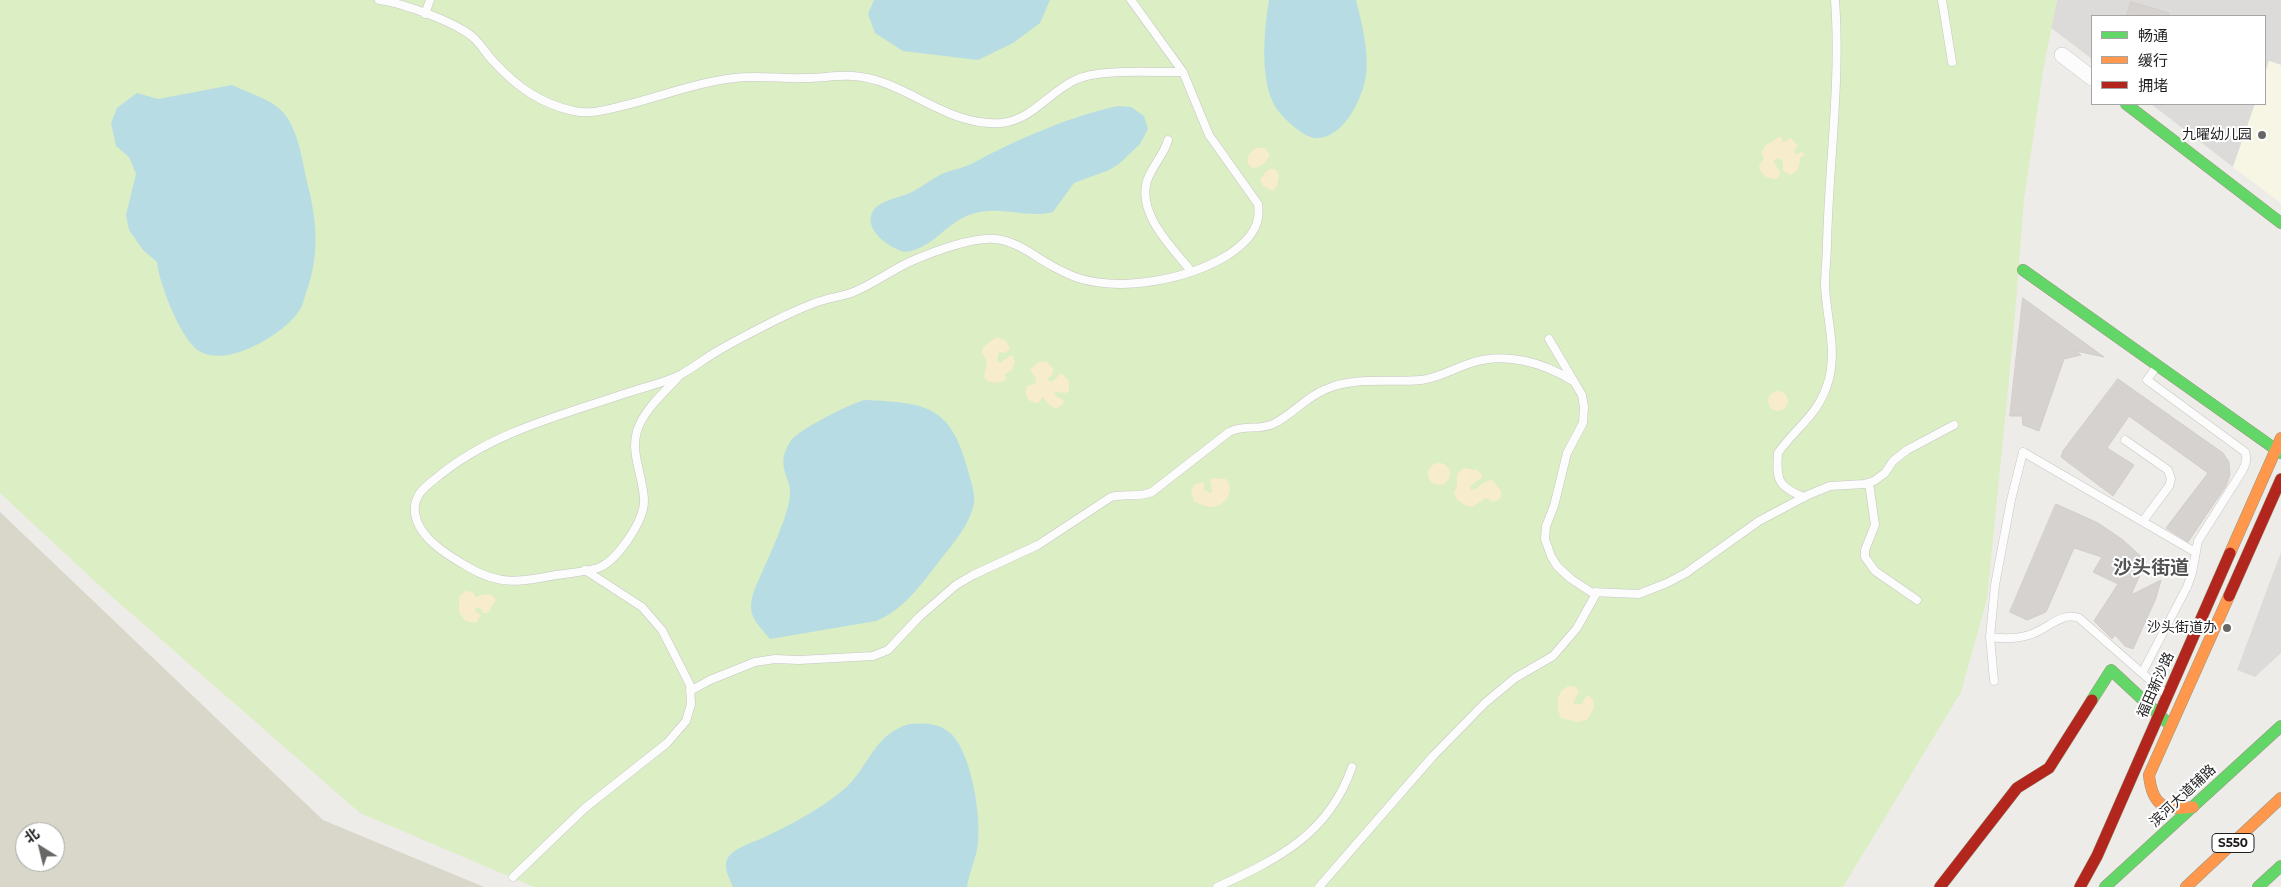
<!DOCTYPE html>
<meta charset="utf-8">
<style>
body{margin:0}
#map{position:relative;width:2281px;height:887px;overflow:hidden;background:#eeece8;font-family:Montserrat,"Noto Sans SC",sans-serif}
canvas{display:block}
.legend{position:absolute;left:2091px;top:15px;width:175px;height:90px;box-sizing:border-box;background:#fff;border:1px solid #a5a5a5;margin:0;padding:6px 9px;list-style:none;font-size:15px;color:#1f1f1f}
.legend li{display:flex;align-items:center;gap:10px;height:25px}
.legend b{width:25px;border:1px solid #a5a5a5}
.north{position:absolute;left:15px;top:822px;width:50px;height:50px;box-sizing:border-box;background:#fff;border:1px solid #a5a5a5;border-radius:50%;rotate:324deg;font-size:14px;font-weight:700;line-height:20px;text-align:center;color:#1f1f1f}
.north::after{content:'';display:block;margin:auto;width:18px;height:22px;background:#676765;clip-path:polygon(50% 0,100% 100%,50% 72%,0 100%)}
</style>
<div id="map">
<canvas width="2281" height="887"></canvas>
<ul class="legend">
<li><b style="height:6px;background:#63d668"></b>畅通</li>
<li><b style="height:6px;background:#ff974d"></b>缓行</li>
<li><b style="height:6px;background:#b3261e"></b>拥堵</li>
</ul>
<div class="north">北</div>
</div>
<script>
const ctx = document.querySelector('canvas').getContext('2d');
ctx.lineJoin = 'round';
function fillPath(path, color) { ctx.fillStyle = color; ctx.fill(path, 'evenodd'); }
function strokePath(path, color, width, dash) { ctx.strokeStyle = color; ctx.lineWidth = width; ctx.lineCap = dash ? 'butt' : 'round'; ctx.setLineDash(dash || []); ctx.stroke(path); }
function label(font, color, halo, rows, align = 'center') {
  ctx.font = font + ' Montserrat,"Noto Sans SC",sans-serif'; ctx.lineWidth = 4; ctx.setLineDash([]); ctx.textBaseline = 'middle'; ctx.strokeStyle = halo; ctx.fillStyle = color; for (const [text, x, y, turn = 0] of rows) {
    ctx.save(); ctx.translate(x, y); ctx.rotate((+turn || 0) * Math.PI / 180); ctx.textAlign = isNaN(turn) ? turn : align; if (halo) ctx.strokeText(text, 0, 0); ctx.fillText(text, 0, 0); ctx.restore();
  }
}
fillPath(new Path2D(`
 M2057,0H2281V65L2269,61L2265,74V16H2092V59L2051,28Z
 M2151,104H2255L2233,167Z
 M2281,552V653L2255,677L2237,670Z`), '#dddbd9');
fillPath(new Path2D(`
 M2269,61L2281,65V203L2233,167L2255,104H2265V74Z`), '#f7f6e4');
fillPath(new Path2D(`
 M0,512L323,820L484,887H0ZM25,832H55V862H25Z`), '#d9d7c9');
fillPath(new Path2D(`
 M0,0H2057L2044,66L2024,199L2013,339L1987,599L1961,692L1843,887H534L360,813L101,587L0,493Z`), '#dbeec4');
fillPath(new Path2D(`
 M1779,137H1781L1783,142L1791,138L1798,146L1794,150L1795,154L1802,152L1805,155L1800,158C1800,166 1798,172 1790,175L1783,171V161L1778,158L1773,161L1780,172L1779,177L1776,179C1766,178 1762,177 1759,166L1764,158L1761,153L1765,146Z
 M1256,148H1265L1270,155L1264,164L1254,169C1243,162 1247,154 1256,148Z
 M1270,169H1275L1279,175L1277,186L1273,191L1263,186L1260,180L1265,173Z
 M997,337L1006,341L1010,348L1005,353L999,352L997,361L1000,363L1010,356H1013L1015,362L1012,370L1005,374L1006,380C999,383 989,385 984,377L987,361L982,353L983,347Z
 M1038,362H1047L1053,368V374L1047,379L1049,381L1052,382L1061,373L1069,381V391L1066,393L1054,392L1056,396L1064,400L1063,404L1056,409L1048,404L1043,397L1038,403H1035C1026,400 1024,395 1027,386L1036,383L1035,377L1030,370Z
 M1768 401a10 10 0 1 1 20 0a10 10 0 1 1-20 0Z
 M1428 474a11 11 0 1 1 22 0a11 11 0 1 1-22 0Z
 M1463,468L1477,470L1482,475V478L1470,486L1471,490C1479,490 1483,480 1492,480L1501,491V498L1494,502L1486,498L1472,507C1464,505 1455,501 1454,492L1457,487V474Z
 M1213,478L1226,479C1236,491 1225,507 1210,507C1204,506 1199,504 1194,501L1191,490L1195,484L1204,482V490L1210,493L1212,492L1210,480Z
 M465,591L472,592L476,597C484,594 491,592 496,600L488,613H483L480,608H475L476,612L481,615L476,623L465,621L459,612V597Z
 M1568,686L1576,687L1579,692L1573,702L1574,704H1582L1587,695L1593,699L1594,708L1587,720L1578,722L1561,718C1556,706 1555,693 1568,686Z`), '#f7edcc');
fillPath(new Path2D(`
 M874,0H1050L1040,23L1013,43L978,60L903,51L875,33L868,14Z
 M1269,0H1356C1362,24 1369,51 1366,75C1363,98 1343,140 1315,138C1303,137 1283,118 1276,108C1259,80 1264,31 1269,0Z
 M232,85C246,92 264,97 276,106C297,120 302,159 307,182C317,220 320,255 306,293C304,299 303,306 299,311C284,334 229,367 201,352C181,342 159,282 157,262L143,250L129,230L126,215L136,174L129,157L116,146L111,123L117,108L137,93L158,99Z
 M1118,106L1131,107L1144,116L1148,129L1140,144L1119,164L1109,170L1074,183L1053,212C1026,219 1000,205 972,214C946,222 933,249 905,252C891,249 864,231 872,213C878,200 900,198 912,192C923,186 933,178 944,173C954,169 964,168 973,163C1016,140 1070,116 1118,106Z
 M865,400C924,403 950,404 967,467C970,480 977,494 973,508C966,531 948,549 934,568C917,590 902,610 876,621L770,639C763,630 751,620 751,607C751,593 759,580 764,568C772,550 788,515 790,496C792,477 774,467 790,442C797,430 851,403 865,400Z
 M909,724C923,723 938,723 949,732C972,750 983,823 977,850C974,863 969,874 967,887H733C729,877 721,864 730,855C737,847 757,841 767,836C794,823 820,809 843,790C869,769 872,735 909,724Z`), '#b8dce4');
const building = new Path2D(`
 M2131,2L2169,13L2168,16H2127Z
 M2023,298L2104,357L2076,351L2081,355L2064,359L2039,431L2023,425L2022,416H2010Z
 M2118,379L2223,453L2229,462L2230,475L2226,486L2188,542L2166,528L2208,473L2129,416L2107,448L2134,465L2113,496L2061,457L2063,451Z
 M2056,504L2098,523L2123,540L2146,561L2131,595L2161,580L2156,598L2133,649L2125,646L2115,635L2112,639L2094,621L2118,584L2093,572L2102,557L2074,548L2046,612L2027,620L2010,612Z`);
fillPath(building, '#d5d2cf');
strokePath(building, '#d1cdc9', 1);
const lane = new Path2D(`
 M379,0C402,3 457,22 475,39C482,46 487,55 494,62C517,87 541,104 574,111C591,115 609,109 626,105C662,96 698,82 735,78C758,75 782,79 805,78C821,78 837,75 853,76C905,79 945,127 1001,123C1032,120 1048,93 1075,80C1100,68 1154,73 1183,72
 M1942,0L1952,62
 M425,14L430,0
 M1168,140C1164,155 1152,166 1147,181C1137,214 1172,247 1191,271
 M1549,339L1582,395L1584,407L1583,423L1567,453L1554,506L1546,526L1545,539L1551,556L1557,566L1571,579L1591,592L1639,594L1667,583L1686,573L1759,521L1808,495L1830,486L1864,484L1874,481L1885,473L1893,461L1907,450L1954,425
 M680,375C665,392 644,409 637,431C630,454 644,478 644,501C644,521 617,561 598,568C585,572 569,573 556,575C521,582 500,586 468,567C449,556 418,538 415,513C413,497 423,488 435,479C489,433 561,415 627,393C644,387 664,383 680,375C693,368 704,359 716,352C736,340 758,329 778,319C793,312 809,304 824,300C833,297 843,296 851,293C873,285 892,269 914,260C935,251 973,237 995,239C1017,241 1034,256 1052,266C1060,270 1069,275 1078,278C1123,292 1189,279 1228,255C1246,243 1262,228 1258,204L1209,135L1183,72L1131,0
 M2125,440L2168,470L2171,479L2169,486L2143,521
 M1869,483L1875,525L1865,550V557L1875,571L1917,600
 M1804,497C1778,487 1776,480 1778,453C1797,426 1820,414 1829,379C1837,347 1826,316 1825,285C1825,271 1827,257 1827,243C1829,162 1841,81 1835,0
 M1990,637C2004,639 2017,639 2029,635C2047,630 2061,611 2079,618L2166,694
 M2142,673L2187,587L2192,573L2198,541L2241,473C2245,466 2248,460 2245,452L2147,380L2157,366
 M1994,681L1990,637L1995,585L2011,500L2023,452L2195,552
 M690,691L710,680L755,662L775,659L799,660L873,656L888,650L919,617L956,585L973,575L1038,545L1111,497C1125,493 1139,498 1152,492L1229,432C1246,424 1258,431 1273,424C1292,415 1305,398 1324,390C1354,376 1389,383 1421,380C1440,378 1454,368 1471,363C1505,351 1544,363 1573,381
 M513,877L585,808L667,743L686,721L691,704L690,685L662,630L642,607L585,570
 M1217,887C1278,859 1329,834 1352,767
 M1319,887L1433,756L1485,703L1515,678L1553,656L1577,628L1597,592`);
const street = new Path2D(`
 M2062,55L2092,78`);
const fast = new Path2D(`
 M2126,104L2281,223
 M2023,270L2281,453
 M2092,700L2111,670L2169,724
 M2105,887L2281,726
 M2258,887L2281,866`);
const slow = new Path2D(`
 M2230,553L2281,438
 M2193,807C2164,812 2152,805 2149,775L2229,596
 M2186,887L2281,798`);
const jam = new Path2D(`
 M2229,596L2281,479
 M1940,887L2017,788L2049,768L2092,700
 M2080,887L2097,856L2230,553`);
strokePath(lane, '#c6c6c4', 9);
strokePath(street, '#c6c6c4', 16);
strokePath(fast, '#98987f', 12);
strokePath(slow, '#98987f', 12);
strokePath(jam, '#98987f', 12);
strokePath(lane, '#fcfcfc', 8);
strokePath(street, '#fcfcfc', 15);
strokePath(fast, '#63d668', 11);
strokePath(slow, '#ff974d', 11);
strokePath(jam, '#b3261e', 11);
for (const [x, y, r, color] of [
 [2262,135,5,"#676765"],
 [2227,628,5,"#676765"]
]) { const dot = new Path2D(); dot.arc(x, y, r, 0, 2 * Math.PI); ctx.fillStyle = color; ctx.fill(dot); strokePath(dot, '#fff', 2); }
for (const [x, y, w] of [
 [2233,843,42]
]) { const box = new Path2D(); box.roundRect(x - w / 2, y - 9.5, w, 19, 4); ctx.fillStyle = '#fff'; ctx.fill(box); strokePath(box, '#1f1f1f', 1); }
label('bold 12px', '#1f1f1f', null, [
 ["S550",2233,843]
]);
label('14px', '#1f1f1f', '#fff', [
 ["九曜幼儿园",2252,135],
 ["沙头街道办",2217,628]
], 'right');
label('14px', '#1f1f1f', '#fff', [
 ["福田新沙路",2156,685,-66],
 ["滨河大道辅路",2183,796,-43]
]);
label('bold 19px', '#525252', '#fff', [
 ["沙头街道",2151,568]
]);
</script>
